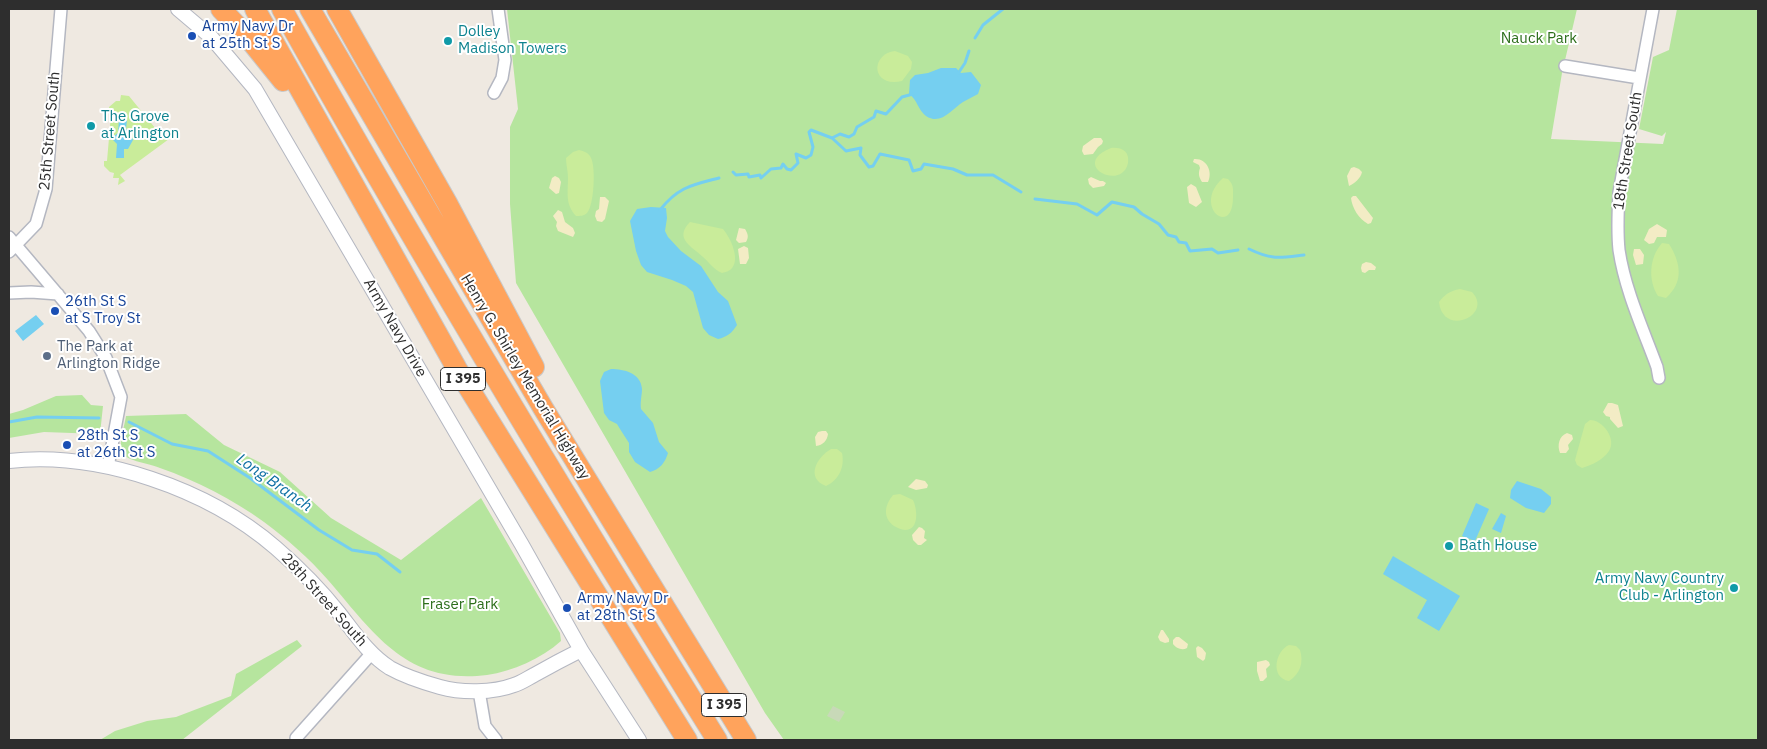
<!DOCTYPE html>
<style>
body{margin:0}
#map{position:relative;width:1767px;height:749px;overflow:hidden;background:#efe9e1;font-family:"IBM Plex Sans",sans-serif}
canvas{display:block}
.frame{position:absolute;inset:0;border:10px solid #2e2e2e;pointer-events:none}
</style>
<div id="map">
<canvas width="1767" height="749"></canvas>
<div class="frame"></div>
</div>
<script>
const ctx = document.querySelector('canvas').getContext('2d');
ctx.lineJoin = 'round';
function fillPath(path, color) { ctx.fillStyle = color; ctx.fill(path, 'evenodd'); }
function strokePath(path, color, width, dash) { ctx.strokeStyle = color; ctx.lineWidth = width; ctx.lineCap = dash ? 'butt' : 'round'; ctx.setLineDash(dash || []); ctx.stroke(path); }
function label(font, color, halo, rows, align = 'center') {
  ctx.font = font + ' "IBM Plex Sans",sans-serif'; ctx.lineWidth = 4; ctx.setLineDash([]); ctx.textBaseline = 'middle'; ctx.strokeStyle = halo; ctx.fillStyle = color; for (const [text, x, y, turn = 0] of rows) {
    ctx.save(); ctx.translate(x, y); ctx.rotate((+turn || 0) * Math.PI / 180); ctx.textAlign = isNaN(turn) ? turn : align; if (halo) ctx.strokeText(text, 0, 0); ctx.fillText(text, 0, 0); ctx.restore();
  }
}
fillPath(new Path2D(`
 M507,9H1577L1562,73L1551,139L1663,144L1666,132L1662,136L1639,129L1653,57L1669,50L1677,9H1758V740H784L765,713L516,283L510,204V127L518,109Z
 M82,395L91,405L103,406L100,434L44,432L9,438V414L23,410L56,396Z
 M186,414L224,445L280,472L331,518L401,560L481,498L560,633L561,641C541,659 513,671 487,675C406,685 374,633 328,580C309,558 287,539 264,522C232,499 197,481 160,468C151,464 127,461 122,453C118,446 125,424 126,416Z
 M297,640L302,646L182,740H100L115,731L147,721L176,717L231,696L236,674Z`), '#b6e59e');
fillPath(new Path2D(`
 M1094,138H1101L1103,141L1102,144L1098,147L1093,154L1084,155L1082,151L1083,146Z
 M1194,159C1207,158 1213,172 1208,182H1202C1199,177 1198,174 1200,168L1199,165L1193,162Z
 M1354,167L1359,169L1362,172C1361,178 1354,184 1349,186L1347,176L1351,168Z
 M555,176L559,178L561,182L559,193L556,194L549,188L552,178Z
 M1091,177L1100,181H1103L1106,183L1104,186L1093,188L1089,184L1088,179Z
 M1191,184L1196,187L1202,202L1196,207L1189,203L1187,187Z
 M1353,196H1356L1373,218L1371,223L1368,224C1359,219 1352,208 1351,198Z
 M600,197H605L609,201L605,219L602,222L597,221L595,216L596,211L599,209Z
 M558,210L562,212L565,222L573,228L575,233L573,237L558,231L556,226L557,222L553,216Z
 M1657,224L1667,230L1666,237H1657L1654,243L1649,244L1644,240L1649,229Z
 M739,228L745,229C748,234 749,237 746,242L739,243L736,240Z
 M744,246L748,248L749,258L746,264H740L738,249Z
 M1634,249H1640L1644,255L1643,264L1636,265L1633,255Z
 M1366,262L1371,263L1376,267L1375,270H1369L1365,273L1362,272L1361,268L1362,264Z
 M1608,403H1612L1618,405L1623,426L1618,428L1610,419V417L1606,416L1603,412Z
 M822,431H826L828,434C827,441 823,445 816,446L815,437L818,432Z
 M1567,433L1572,435L1573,439L1568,445L1569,449L1566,453H1560C1557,445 1559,436 1567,433Z
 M916,479L925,481L928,485L927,488L916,490L908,487Z
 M919,527L922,528L925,531L924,538L927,540L921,545H918L913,540L912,535Z
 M1161,630H1163L1169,639V642L1165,643L1160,641L1158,637Z
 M1176,637H1179L1188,644L1187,648C1182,651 1176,648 1173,644V640Z
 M1198,646L1202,648L1206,653L1205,659L1203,661L1197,657L1196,648Z
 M1266,660L1269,662L1270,665L1266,669L1267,677L1263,681H1260L1257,671V662Z`), '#f3ecc5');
fillPath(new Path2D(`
 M833,706L845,712L839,722L827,716Z`), '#c8d9b8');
fillPath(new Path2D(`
 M895,51L908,56L912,62L911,69L902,81C871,88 870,54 895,51Z
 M121,95L129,96L160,134L163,132L169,139L120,175L125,181L118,185L119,178H113L114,173L110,172L104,166V161H107L111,115L109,114V107L116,101H120Z
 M1111,148C1121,147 1130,151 1128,163C1122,192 1069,165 1111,148Z
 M579,150C584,151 589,153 591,158C596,167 594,206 587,213C584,216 580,216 576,216C565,204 568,193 568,178C568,171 566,165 566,158L573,152Z
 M1223,178L1228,179C1234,185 1233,189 1233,197C1233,239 1191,206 1223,178Z
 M690,222L723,229C730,237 742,261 730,270C727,272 724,272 722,273C713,269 710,263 703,257C693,247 673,239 690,222Z
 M1662,243L1669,244C1681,263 1684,282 1666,298L1658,296C1648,280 1649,258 1662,243Z
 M1460,289L1472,292C1494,315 1443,338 1439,302C1445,294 1450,291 1460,289Z
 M1590,420C1603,420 1617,439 1609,451C1603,460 1592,465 1582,468L1577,465L1575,460L1585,424Z
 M831,449H837L842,453C845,467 839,480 826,486C805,478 817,457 831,449Z
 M900,494L913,500C917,508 920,530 905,530C902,530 896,527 894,526C882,517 885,505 893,495Z
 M1289,645L1296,646L1300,650C1304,663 1300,674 1289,681C1270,678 1275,651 1289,645Z`), '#c9ec9a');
fillPath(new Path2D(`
 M941,68H956L961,73L971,72L981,85L978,94C973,97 968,99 963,102C952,109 941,126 926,116C918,110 917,99 909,94L910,80L915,75L928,73Z
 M119,119L127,120L126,129L129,130L133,140L128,149H124V158H116L117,144L113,140L114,136L118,133Z
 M651,207L666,208L667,218L665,231L668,237L681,251L701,266L718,292L728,301L737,325C732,333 727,337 718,339L709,335L703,328L693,292L686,286L672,280L647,272L641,265L636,251L630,221L637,209Z
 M36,315L44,324L23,341L15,331Z
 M611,369C624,369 641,373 642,389C642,395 640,402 641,409L653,423L659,442L668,453C665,463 660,469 650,472L635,462L629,452V443L620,429L617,424L609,420L604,413L600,381L604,372Z
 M1517,481L1541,489L1551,497V504L1544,513L1526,508L1510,498L1511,490Z
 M1476,503L1489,509L1475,541L1462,536Z
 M1501,513L1506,516L1501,533L1492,529Z
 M1393,556L1460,596L1439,631L1417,618L1427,600L1383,574Z`), '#75cff0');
strokePath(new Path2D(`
 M975,38L983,25L1003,9
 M957,75L965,63L969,51
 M832,138L846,151L861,148L860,155L869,167L873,166L880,154L909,160L913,171L921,169L924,164L953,169L967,175H993L1021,192
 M733,172L736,175L748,174L749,177L760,175L761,178L771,169L781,168L783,164L787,169L791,170L798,163L796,154L806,158L811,155L813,147L809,132L811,130L832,138L840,134L849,137L854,134L857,127L874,117L876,111L886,114L902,97L913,94
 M1035,199L1077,204L1097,215L1112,202L1134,207L1142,214L1159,224L1168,235L1176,237L1179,242L1186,243L1190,251L1212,249L1218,253L1238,250
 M660,210C678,187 692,185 719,178
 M1249,249C1272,260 1278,258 1304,255
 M9,422L37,417L99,418
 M129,422L172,444L208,451L250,478L319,530L352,550L377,554L400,572`), '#75cff0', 3);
const minor = new Path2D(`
 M1653,9L1619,192C1618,211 1617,231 1619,250C1625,290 1643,329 1657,367L1659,378
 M1565,66L1639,78
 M494,93L502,78L505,60L498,9
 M9,237L89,331L106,358L121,397L108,467
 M9,252L36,224L46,189L61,9
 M9,293L31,292L58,294
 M479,691L485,726L496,740
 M296,738L372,653`);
const tertiary = new Path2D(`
 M178,9L211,37L255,89L522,545L581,650L639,740
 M9,461C99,451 208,489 276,548C298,567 320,589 339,613C354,632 368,654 390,668C406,677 422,682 440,687C461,693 493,693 514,685C521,683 528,678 534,675C550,666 565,658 581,650`);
const motorway = new Path2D(`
 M221,9L246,35L283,81
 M255,9L457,369L687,740
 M282,9C420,256 567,499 717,740
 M310,9L543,408L746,740
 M337,9L447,203L534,367`);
strokePath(minor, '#b4b7c1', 14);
strokePath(tertiary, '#b4b7c1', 16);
strokePath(motorway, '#c9c9c9', 22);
strokePath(minor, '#fff', 11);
strokePath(tertiary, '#fff', 14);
strokePath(motorway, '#ffa35c', 20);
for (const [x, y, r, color] of [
 [192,36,5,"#1a4fb4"],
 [448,41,5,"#0f9aa8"],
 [91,126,5,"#0f9aa8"],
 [55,311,5,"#1a4fb4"],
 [47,356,5,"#5c6f8a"],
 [67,445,5,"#1a4fb4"],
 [1449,546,5,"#0f9aa8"],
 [1734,588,5,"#0f9aa8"],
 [567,608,5,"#1a4fb4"]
]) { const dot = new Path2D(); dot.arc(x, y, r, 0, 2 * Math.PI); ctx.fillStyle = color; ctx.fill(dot); strokePath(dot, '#fff', 2); }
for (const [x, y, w] of [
 [463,379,45],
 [724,705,45]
]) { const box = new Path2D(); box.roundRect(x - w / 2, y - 11.5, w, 23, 4); ctx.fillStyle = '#fff'; ctx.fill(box); strokePath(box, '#2e2e2e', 1); }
label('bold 14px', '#2e2e2e', null, [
 ["I 395",463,379],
 ["I 395",724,705]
]);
label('15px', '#164399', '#fff', [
 ["Army Navy Dr",202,27],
 ["at 25th St S",202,44],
 ["26th St S",65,302],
 ["at S Troy St",65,319],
 ["28th St S",77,436],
 ["at 26th St S",77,453],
 ["Army Navy Dr",577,599],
 ["at 28th St S",577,616]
], 'left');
label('15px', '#0d838f', '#fff', [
 ["Dolley",458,32],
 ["Madison Towers",458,49],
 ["The Grove",101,117],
 ["at Arlington",101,134],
 ["Bath House",1459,546],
 ["Army Navy Country",1724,579,"right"],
 ["Club - Arlington",1724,596,"right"]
], 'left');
label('15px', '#2c6e1b', '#fff', [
 ["Nauck Park",1539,39],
 ["Fraser Park",460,605]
]);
label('15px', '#2e2e2e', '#fff', [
 ["25th Street South",50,131,-85],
 ["18th Street South",1628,151,-81],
 ["Army Navy Drive",395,328,60],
 ["Henry G. Shirley Memorial Highway",525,377,59],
 ["28th Street South",324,600,48]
]);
label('15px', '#4e5e75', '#fff', [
 ["The Park at",57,347],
 ["Arlington Ridge",57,364]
], 'left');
label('italic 16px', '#0d6fa3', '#fff', [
 ["Long Branch",274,483,35]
]);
</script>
